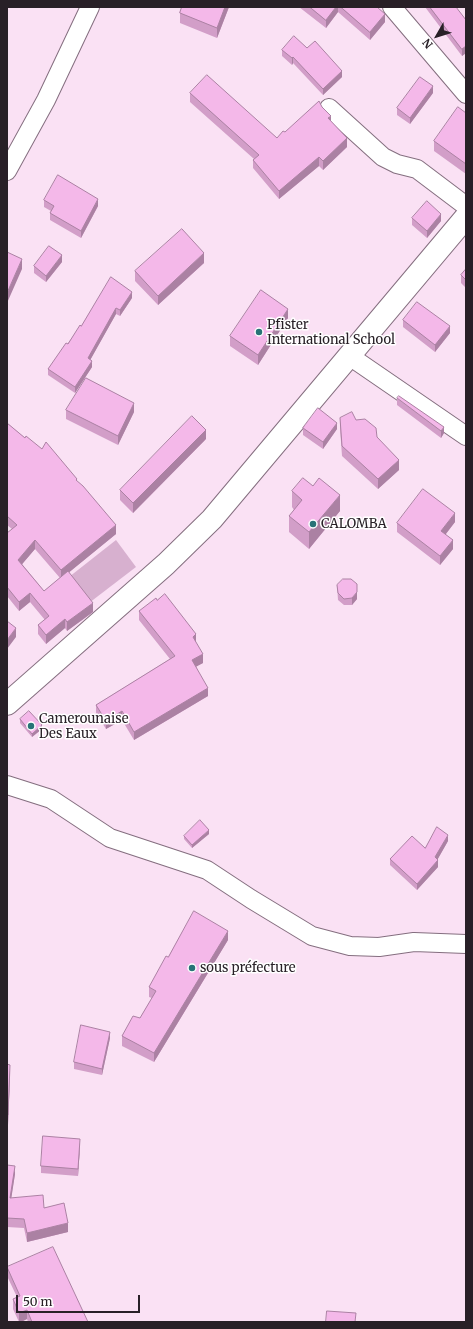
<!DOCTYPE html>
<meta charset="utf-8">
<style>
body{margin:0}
#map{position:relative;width:473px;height:1329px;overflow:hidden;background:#fae1f4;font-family:Merriweather,serif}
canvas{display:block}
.frame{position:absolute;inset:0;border:8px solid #282027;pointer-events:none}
.north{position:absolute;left:417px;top:16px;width:40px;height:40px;-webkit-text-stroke:3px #fff;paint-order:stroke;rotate:231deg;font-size:11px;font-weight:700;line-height:16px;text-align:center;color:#282027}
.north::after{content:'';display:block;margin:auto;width:14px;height:18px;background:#282027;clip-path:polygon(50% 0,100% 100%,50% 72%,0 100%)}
.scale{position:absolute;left:16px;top:1295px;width:124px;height:18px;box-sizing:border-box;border:2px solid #282027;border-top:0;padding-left:5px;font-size:12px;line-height:14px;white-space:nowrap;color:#282027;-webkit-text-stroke:3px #fff;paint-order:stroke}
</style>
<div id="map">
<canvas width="473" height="1329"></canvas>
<div class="frame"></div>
<div class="north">N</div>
<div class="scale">50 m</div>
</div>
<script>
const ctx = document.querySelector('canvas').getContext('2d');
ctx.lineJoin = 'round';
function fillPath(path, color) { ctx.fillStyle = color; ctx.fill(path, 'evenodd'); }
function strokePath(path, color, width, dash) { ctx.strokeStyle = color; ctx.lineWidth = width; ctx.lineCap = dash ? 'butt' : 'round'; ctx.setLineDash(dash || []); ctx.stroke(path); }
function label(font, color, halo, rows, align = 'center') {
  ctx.font = font + ' Merriweather,serif'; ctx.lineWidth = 3; ctx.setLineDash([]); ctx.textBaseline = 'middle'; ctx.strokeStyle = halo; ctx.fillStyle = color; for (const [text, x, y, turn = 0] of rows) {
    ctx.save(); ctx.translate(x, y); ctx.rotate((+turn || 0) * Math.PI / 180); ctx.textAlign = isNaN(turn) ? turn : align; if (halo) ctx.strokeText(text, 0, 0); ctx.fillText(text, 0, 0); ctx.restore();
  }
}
fillPath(new Path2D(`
 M116,540L136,567L89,603L69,577Z`), '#d7b0cf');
const street = new Path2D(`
 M392,7L466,94
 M329,108L383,157L397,164L417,169L466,206
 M7,171L46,100L90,7
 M348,355L466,436
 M7,785L51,799L110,838L207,870L251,899L312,936L350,946L379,947L414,942L466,944`);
const secondary = new Path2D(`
 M7,704L166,564L212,519L466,217`);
strokePath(street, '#846e7f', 20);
strokePath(secondary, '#846e7f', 24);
strokePath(street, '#fff', 18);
strokePath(secondary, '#fff', 22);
fillPath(new Path2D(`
 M182,7H229L217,38L180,23V13Z
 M299,7H377L385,22L370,40L338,12L326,28Z
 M425,7H456L466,20V53L462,56Z
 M307,48L342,77L323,95L293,63L292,65L282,56V50Z
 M190,93L277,138L285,132L322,107L347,147L323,170L319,166L279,199L253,168V160L254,159L190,102Z
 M433,93L410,124L397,115V108Z
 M466,113V174L434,151V141Z
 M44,200L98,206L81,238L50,220V213L51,211L44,207Z
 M412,218L441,221L427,238L412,225Z
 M62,262L46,282L34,273V266Z
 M204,263L158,305L135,281V271Z
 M466,269V288L461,283V275Z
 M132,298L120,316L116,314L90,360L92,367L75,393L48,375V369L81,326Z
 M288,318L258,365L230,346V336Z
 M403,320L450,333L435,352L403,327Z
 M397,398L444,433L441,438L397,405Z
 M66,410L134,412L118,445L66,419Z
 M340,418L356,420L377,437L399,470L378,489L342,456L340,428Z
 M7,423L77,481L116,534L69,572L93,612L67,631L65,628L46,644L38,634V625L45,620L30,602L19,611L7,596V533L12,529L7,525ZM35,549L60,578L44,591L22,564Z
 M303,428L337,429L323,449L303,435Z
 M206,439L133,513L120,500V490Z
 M313,486L340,511L309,549L289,532V516L294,510L292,507V491Z
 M455,522L446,534L453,549L440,565L397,532V523Z
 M337,585L357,599L352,605H344L338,600Z
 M139,611L196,643L203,663L196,666L208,696L134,740L122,720L106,729L96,713V705L170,659L139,620Z
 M20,719L42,729L32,737L20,723Z
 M209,834L192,848L184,839V836Z
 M448,841L437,860L438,867L417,890L390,865V859Z
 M228,940L154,1062L122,1046V1036L140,1018L152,998L149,997V987L168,957Z
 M110,1038L102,1075L74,1069V1062Z
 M7,1064L10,1074L8,1125H7Z
 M80,1146L78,1176L41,1173V1166Z
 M7,1165L15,1174L11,1198L44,1208L68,1232L27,1242L24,1228L7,1227Z
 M7,1267L88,1322H28L27,1319L21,1322H19L13,1309V1299L17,1297L7,1276Z`), '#d29ec8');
fillPath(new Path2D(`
 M225,7H229L217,38V28Z
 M336,7H338V12L326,28V20Z
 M385,14V22L370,40V32Z
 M466,46V53L462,56V49Z
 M293,57V63L292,65V58Z
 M342,71V77L323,95V89Z
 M433,86V93L410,124V118Z
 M331,116V124L328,118Z
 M347,138V147L323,170V161Z
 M319,157V166L279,199V191Z
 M98,199V206L81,238V231Z
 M441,214V221L427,238V231Z
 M204,253V263L158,305V296Z
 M62,255V262L46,282V276Z
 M22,259V269L7,303V293Z
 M132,292V298L120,316V310Z
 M116,308V314L88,364V358Z
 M288,309V318L258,365V355Z
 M450,326V333L435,352V345Z
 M92,361V367L75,393V387Z
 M134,403V412L118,445V436Z
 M337,423V429L323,449V442Z
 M444,427V433L441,438V431Z
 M206,430V439L133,513V503Z
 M399,460V470L378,489V479Z
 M340,495V511L309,549V532Z
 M455,513V522L441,540V531Z
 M116,525V534L61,579V570Z
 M35,540V549L18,569V560Z
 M453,540V549L440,565V556Z
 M357,592V599L352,605V598Z
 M30,593V602L19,611V602Z
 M93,603V612L67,631V622Z
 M65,619V628L46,644V635Z
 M16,628V637L7,649V640Z
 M196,634V643L193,646V637Z
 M203,654V663L192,669V660Z
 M208,688V696L134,740V732Z
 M122,711V720L106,729V721Z
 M42,725V729L32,737V734Z
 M209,830V834L192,848V845Z
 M448,835V841L435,864V857Z
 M438,860V867L417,890V884Z
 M228,931V940L154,1062V1053Z
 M110,1032V1038L102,1075V1069Z
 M10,1065V1074L8,1125V1115Z
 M80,1139V1146L78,1176V1169Z
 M15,1166V1174L10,1207V1198Z
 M68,1223V1232L27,1242V1233Z
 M27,1310V1319L21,1322H19V1313Z`), '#ab81a3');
const building = new Path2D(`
 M182,7H225L217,28L180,13Z
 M310,7H336L326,20Z
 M341,7H377L385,14L370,32Z
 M430,7H456L466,20V46L462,49Z
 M294,36L307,48L315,41L342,71L323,89L293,57L292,58L282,50Z
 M207,75L277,138L283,131L285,132L319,101L322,107L331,116L328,118L347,138L323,161L319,157L279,191L253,160L259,155L190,93Z
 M420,77L433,86L410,118L397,108Z
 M458,107L466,113V164L434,141Z
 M58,175L98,199L81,231L50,213L54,206L44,200Z
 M427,201L441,214L427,231L412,218Z
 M182,229L204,253L158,296L135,271Z
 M49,246L62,255L46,276L34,266Z
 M7,252L22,259L7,293Z
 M466,269V280L461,275Z
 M111,277L132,292L120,310L116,308L88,358L92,361L75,387L48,369L66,343L68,344L80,325L81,326Z
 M261,290L288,309L258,355L230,336Z
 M417,302L450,326L435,345L403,320Z
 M86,378L134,403L118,436L66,410Z
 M399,396L444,427L441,431L397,398Z
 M318,408L337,423L323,442L303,428Z
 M352,412L356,420L365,419L376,428L377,437L399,460L378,479L342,446L340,418Z
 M192,416L206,430L133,503L120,490Z
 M7,423L25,438L26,436L42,449L46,442L77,479L76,480L83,486L116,525L61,570L35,540L18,560L44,591L68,571L93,603L67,622L65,619L46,635L38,625L49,616L30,593L19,602L7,587V533L17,525L7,516Z
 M303,478L313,486L319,478L340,495L309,532L289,516L302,500L292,491Z
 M423,489L455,513L441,531L453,540L440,556L397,523Z
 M343,579H351L357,584V592L352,598L344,599L338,593L337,585Z
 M165,594L196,634L193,637L203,654L192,660L208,688L134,732L122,711L106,721L96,705L175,656L139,611L156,598L157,600Z
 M7,621L16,628L7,640Z
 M29,711L42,725L32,734L20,719Z
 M200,820L209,830L192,845L184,836Z
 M437,827L448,835L435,857L438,860L417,884L390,859L412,836L425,848Z
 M194,911L228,931L154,1053L122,1036L133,1016L140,1018L156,991L149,987L166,956L168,957Z
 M81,1025L110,1032L102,1069L74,1062Z
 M7,1064L10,1065L8,1115H7Z
 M43,1136L80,1139L78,1169L41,1166Z
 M7,1165L15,1166L10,1198L43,1195L44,1208L64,1203L68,1223L27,1233L24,1219L7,1218Z
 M53,1247L88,1322H32L27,1310L19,1313L13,1299L20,1296L7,1267Z
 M327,1311L356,1313L355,1322H326Z`);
fillPath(building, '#f4b8e9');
strokePath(building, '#ab81a3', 1);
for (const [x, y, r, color] of [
 [259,332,4,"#287377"],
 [313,524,4,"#287377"],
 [31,726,4,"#287377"],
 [192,968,4,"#287377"]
]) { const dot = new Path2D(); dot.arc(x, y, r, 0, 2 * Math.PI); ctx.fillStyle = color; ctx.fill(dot); strokePath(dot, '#fff', 1.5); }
label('13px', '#282027', '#fff', [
 ["Pfister",267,325],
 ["International School",267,340],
 ["CALOMBA",321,524],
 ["Camerounaise",39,719],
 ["Des Eaux",39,734],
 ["sous préfecture",200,968]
], 'left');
</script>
